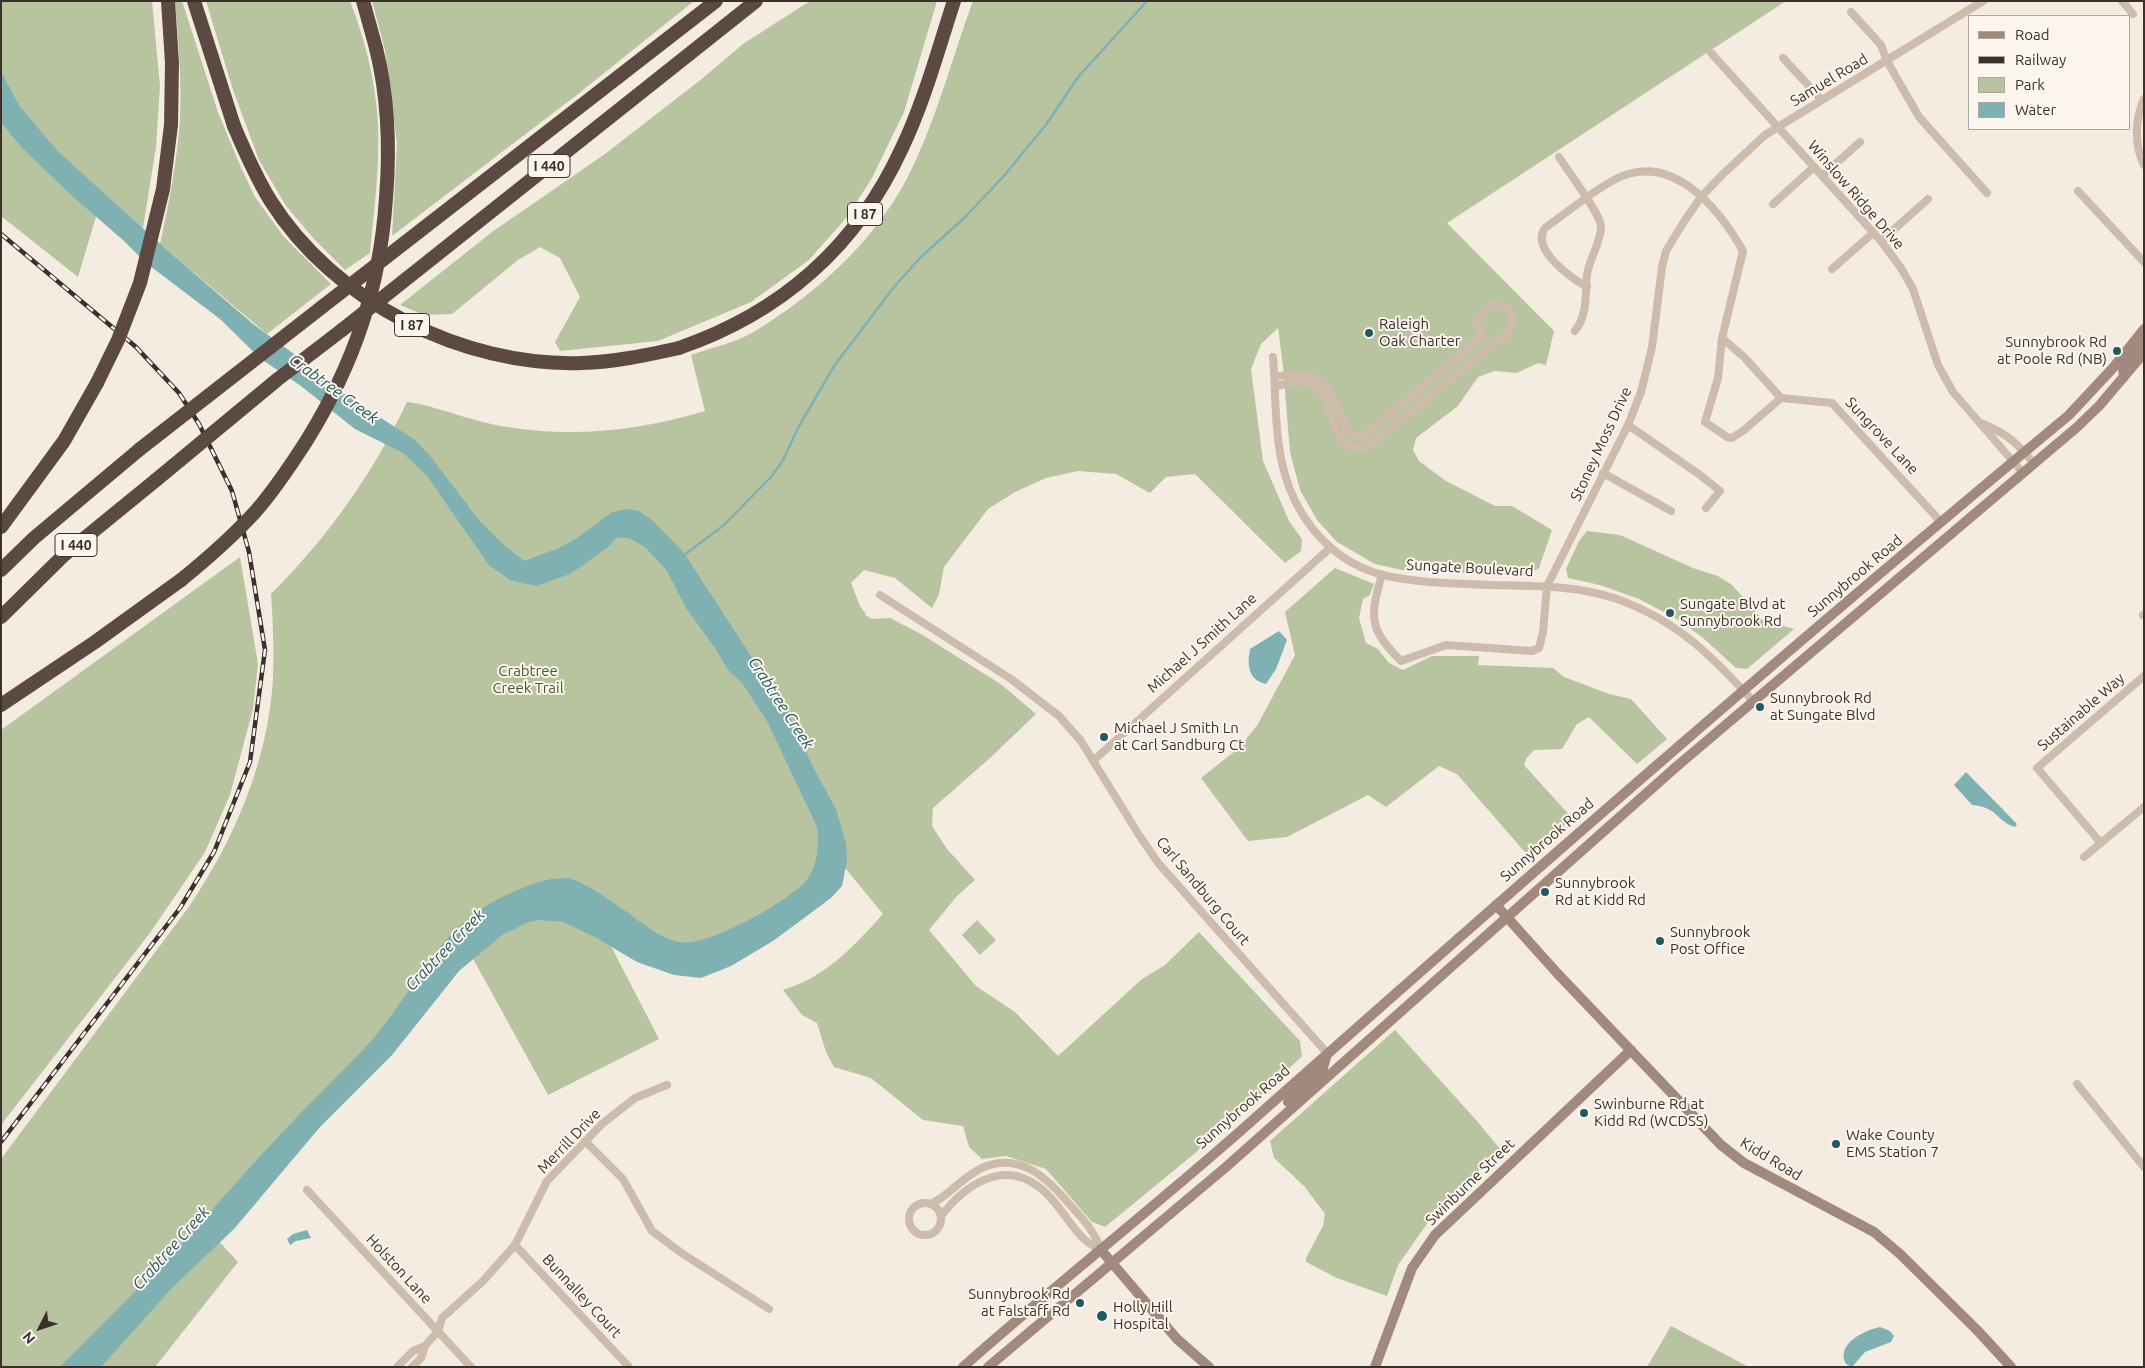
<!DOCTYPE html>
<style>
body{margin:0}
#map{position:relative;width:2145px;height:1368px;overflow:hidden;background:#f4ebe1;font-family:Ubuntu,sans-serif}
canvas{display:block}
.frame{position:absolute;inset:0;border:2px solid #3b302b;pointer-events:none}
.legend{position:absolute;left:1968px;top:15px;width:162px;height:115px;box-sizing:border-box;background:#fbf5ee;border:1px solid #aea6a0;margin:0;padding:6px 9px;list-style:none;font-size:15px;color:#3b302b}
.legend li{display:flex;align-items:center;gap:10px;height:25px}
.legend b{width:25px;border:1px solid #aea6a0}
.north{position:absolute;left:15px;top:1303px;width:50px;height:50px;-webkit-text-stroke:4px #fbf5ee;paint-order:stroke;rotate:229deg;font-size:14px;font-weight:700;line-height:20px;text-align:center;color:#3b302b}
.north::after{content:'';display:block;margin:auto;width:18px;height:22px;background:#3b302b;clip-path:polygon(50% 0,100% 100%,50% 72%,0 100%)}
</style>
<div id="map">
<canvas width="2145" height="1368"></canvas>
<div class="frame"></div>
<ul class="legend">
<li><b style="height:6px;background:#a18a7d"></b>Road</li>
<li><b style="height:6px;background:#3b302b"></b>Railway</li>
<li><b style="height:14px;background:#b8c4a0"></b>Park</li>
<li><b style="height:14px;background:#7fb0b2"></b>Water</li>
</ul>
<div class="north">N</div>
</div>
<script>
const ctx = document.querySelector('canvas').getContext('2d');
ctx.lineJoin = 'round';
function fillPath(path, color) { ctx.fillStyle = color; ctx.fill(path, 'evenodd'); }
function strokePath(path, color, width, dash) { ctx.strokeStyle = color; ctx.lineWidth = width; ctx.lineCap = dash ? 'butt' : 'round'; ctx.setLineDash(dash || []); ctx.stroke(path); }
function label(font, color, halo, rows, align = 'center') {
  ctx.font = font + ' Ubuntu,sans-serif'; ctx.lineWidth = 4; ctx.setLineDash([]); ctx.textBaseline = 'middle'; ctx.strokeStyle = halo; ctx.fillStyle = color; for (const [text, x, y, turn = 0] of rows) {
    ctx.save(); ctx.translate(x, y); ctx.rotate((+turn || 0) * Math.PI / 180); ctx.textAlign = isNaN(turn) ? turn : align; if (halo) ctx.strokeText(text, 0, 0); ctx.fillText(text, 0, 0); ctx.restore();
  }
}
fillPath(new Path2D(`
 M1,1H152L160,86L156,147L143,228L58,151L19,105L1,71Z
 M175,1H182L218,112L239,163L255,197L284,237L331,284L267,334L160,244C169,203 177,161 180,119C182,80 178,40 175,1Z
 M206,1H350C365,39 376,83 378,124C380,167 374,210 370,253L345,270L314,239L286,206L259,160L233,90Z
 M372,1H694L578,94L392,236L397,144L385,50Z
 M810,1H937L904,112L872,178L847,217L809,260L751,302L658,341L560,351L555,342L580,297L560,258L540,247L518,260L452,314L424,315L400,305L492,232L605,154L703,78L743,44Z
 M973,1H1786L1447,223L1554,331L1546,365L1538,363L1517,373L1494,371L1478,377L1458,406L1416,438L1413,450L1419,461L1446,481L1495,506H1512L1552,530L1539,568L1526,576L1402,570L1375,564L1337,542L1317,520L1300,490L1290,452L1283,367L1278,328L1261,344L1251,369L1263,461L1289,521L1302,539L1301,551L1285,563L1195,474L1166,477L1150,493L1116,474L1078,471L1046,478L1015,492L988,509L944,567L939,594L932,608L895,578L864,570L851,583L860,606L866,614L865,615L872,619L890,618L921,634L1002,685L1036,714L990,758L933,808L932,826L947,849L975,880L957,896L929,930L976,986L1015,1012L1058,1056L1142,979L1165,965L1199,932L1300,1041L1302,1056L1272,1085L1194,1154L1105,1227L1092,1222L1046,1169L1006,1156L982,1159L969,1147L963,1126L923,1120L871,1078L834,1067L826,1052L817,1023L802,1015L783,990C826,977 854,946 883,914L841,863L718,966L597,919L659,1039L548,1095L466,946L213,1235L238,1262L155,1367H1V1159L188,908C235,839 268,761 273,678C274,650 273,622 271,594C328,537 372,475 407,402C436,406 463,418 491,424C563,439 635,432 705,411L691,355C710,348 734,343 752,333C819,293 883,234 915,162C939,110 953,55 973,1Z
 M1,101L98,210L78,277L1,216Z
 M1587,531L1620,535L1693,568L1718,576L1732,585L1763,620L1794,629L1747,669L1736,668L1702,637L1677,619L1639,599L1600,585L1568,578L1566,569L1579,541Z
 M240,557L258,664L253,709L230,795L205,852L150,933L1,1125V730Z
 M1335,568L1374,584L1370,595L1363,599L1359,618L1366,643L1378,649L1389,663L1403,670L1432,656H1479L1478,665L1553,668L1564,677L1609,694L1631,699L1667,739L1637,764L1589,717L1577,724L1562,749L1534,750L1526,759L1524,765L1572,818L1530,858L1457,774L1439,766L1386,807L1368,795L1287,837L1248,841L1201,778L1240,747L1258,724L1295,655L1285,612Z
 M977,920L996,940L980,955L962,935Z
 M1395,1030L1476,1120L1501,1150L1436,1211L1398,1265L1387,1296L1337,1278L1306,1262V1258L1323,1226L1325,1214L1304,1186L1274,1158L1270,1141Z
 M1671,1326L1749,1367H1647Z`), '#b8c4a0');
fillPath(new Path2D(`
 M1,71L19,105L58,151L166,249L253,324L298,357L338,390L415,440L431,457L478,519L505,546L524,561L559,548L577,538L612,512L627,509L639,511L653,521L684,553L788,713L813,767L836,809L846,844L847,861L842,886L831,898L773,941L731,966L701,978L674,975L637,962L595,937L563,922L539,920L529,922L502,935L459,971L392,1055L320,1127L234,1229L172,1288L101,1367H60C97,1329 134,1293 171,1255C207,1217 241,1176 277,1138C306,1107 336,1078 365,1048C417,992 434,926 511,893C527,886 547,877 566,878C584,879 626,912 642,923C653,931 666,940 680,942C706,948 787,902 805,882C818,868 819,844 817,827L767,721L742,683L728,670L715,648L686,608L667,571L645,547L629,538H616L607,548L570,574L536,586L510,580L489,565L427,476L403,453L355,429L301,386L261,359L220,319L146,263L124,241L70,194L22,148L1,122Z
 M1279,631L1287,640L1276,669L1266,684C1248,680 1247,665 1250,649Z
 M1966,772L2017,824L2015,827C1996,821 1998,807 1972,805L1954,785Z
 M307,1230L311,1238L296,1241L290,1245L287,1239L293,1234Z
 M1880,1327L1890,1331L1894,1336L1891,1342L1865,1352L1852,1367L1846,1364C1835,1344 1865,1330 1880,1327Z`), '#7fb0b2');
strokePath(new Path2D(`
 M683,556L724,525L771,477L782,462L798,428L834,366L894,287L921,257L964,218L1003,177L1045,126L1079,76L1147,1`), '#7fb0b2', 2.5);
strokePath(new Path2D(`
 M2122,1L2133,14
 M1851,12L1881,45L1887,61L1919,117L1987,193
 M1711,53L1881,241L1901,268L1913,289L1938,365L1953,392L2023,473
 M1783,58L1821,99
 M2144,99C2135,119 2134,145 2144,165
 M1559,157C1567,170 1600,213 1601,226C1601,243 1589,259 1587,275C1585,295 1588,314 1575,331
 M1822,176L1860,142
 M2078,191L2144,262
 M1773,204L1814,167
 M1881,241L1928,199
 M1832,269L1873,233
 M1587,287C1571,278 1530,249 1545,228C1565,214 1606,180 1628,174C1679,159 1721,212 1743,251L1722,338L1744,357L1781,398L1832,403L1941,522
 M1722,338L1718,378L1705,422L1727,437L1732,438L1744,430L1781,398
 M1273,357C1276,390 1274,425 1281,458C1292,516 1332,566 1392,577C1424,583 1458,584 1490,585C1533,586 1576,585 1617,599C1678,621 1712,656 1754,702
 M1275,376C1286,376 1300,373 1311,376C1334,382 1339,416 1349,434L1363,437L1483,335L1475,321L1490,304C1512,305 1515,314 1508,333L1367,447C1324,455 1340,398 1311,384C1301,379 1286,384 1276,386
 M1983,424C2007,434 2018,443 2034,464
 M1628,425L1700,475L1720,491L1706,508
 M1603,473L1671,511
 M1382,574C1370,617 1368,628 1401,661L1446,645L1532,651L1539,648L1543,632L1547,586L1628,425L1641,392L1652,347L1662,267L1666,251L1685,220L1701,197L1722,175L1765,135L1983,1
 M880,595L1011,679L1059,716L1081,741L1139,835L1159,864L1327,1053
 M2143,615L2144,616
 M1093,761L1330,548
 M2101,843L2037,768L2144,676
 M2084,857L2144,807
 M2077,1084L2144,1167
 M585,1141L623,1179L652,1231L683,1254L769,1309
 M307,1190L471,1367
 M909 1219a16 16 0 1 1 32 0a16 16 0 1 1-32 0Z
 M931,1204C951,1194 963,1176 984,1167C1022,1152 1049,1180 1071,1206C1085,1221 1094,1231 1101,1250
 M941,1216C965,1185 1003,1159 1039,1187C1058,1201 1068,1224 1085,1240C1089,1244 1096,1247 1101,1250
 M515,1245L629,1367
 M397,1367L413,1351L425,1346
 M412,1367L421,1358L425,1346L438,1331L442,1318L483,1281L515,1245L547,1181L602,1124L635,1098L667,1085`), '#cdbbac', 8);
strokePath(new Path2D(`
 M2124,377L2123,369L2144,342
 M1496,905L1557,973L1721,1145L1744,1163L1874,1232L1900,1254L1977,1330L2011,1367
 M1288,1102L1323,1068L1327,1054
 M1101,1250L1177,1339L1209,1367
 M963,1367C1053,1287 1147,1213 1237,1134C1511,891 1787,649 2069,415L2112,369L2144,329
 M988,1367L1226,1167L1676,767L2076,428L2099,406L2144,353
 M1375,1367L1412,1268L1435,1235L1631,1050`), '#a18a7d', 10);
strokePath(new Path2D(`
 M168,1L172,63
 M194,1L234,126
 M363,1L376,48
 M322,307L716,1
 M342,330L756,1
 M679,348C781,313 857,246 902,148C924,102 938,50 954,1
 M1,527L64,441L97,383
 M1,570L34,538L140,449
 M1,617L64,555L156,480
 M1,705L95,642L181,580`), '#5c4a42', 14);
const rail = new Path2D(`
 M1,234L136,347L179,393L199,424L232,491L249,552L265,650L250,762L214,852L180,908L1,1142`);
strokePath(rail, '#3b302b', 4.5);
strokePath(rail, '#fbf5ee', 2.5, [8]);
strokePath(new Path2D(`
 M234,126C245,152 256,177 270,200C334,302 463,367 582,363C615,362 647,355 679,348
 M97,383L118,340L140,283L163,189L171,125L172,63
 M140,449L322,307
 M156,480L278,379L342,330
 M181,580C207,559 233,536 256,511C275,489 291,465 307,440C354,364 380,288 386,198C390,149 388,96 376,48`), '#5c4a42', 14);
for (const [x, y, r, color] of [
 [1369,333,5,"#1f5a5e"],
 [2117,351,5,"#1f5a5e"],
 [1670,613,5,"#1f5a5e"],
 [1760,707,5,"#1f5a5e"],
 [1104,737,5,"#1f5a5e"],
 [1545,892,5,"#1f5a5e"],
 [1660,941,5,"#1f5a5e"],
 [1584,1113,5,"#1f5a5e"],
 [1836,1144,5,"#1f5a5e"],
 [1080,1303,5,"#1f5a5e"],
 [1102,1316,6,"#1f5a5e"]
]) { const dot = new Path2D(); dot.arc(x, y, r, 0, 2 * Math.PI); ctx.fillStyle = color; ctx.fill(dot); strokePath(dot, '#fbf5ee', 2); }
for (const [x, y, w] of [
 [549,166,42],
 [865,214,35],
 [412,325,35],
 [76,545,42]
]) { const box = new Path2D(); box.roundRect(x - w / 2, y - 11.5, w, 23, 4); ctx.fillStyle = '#fbf5ee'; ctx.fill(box); strokePath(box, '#3b302b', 1); }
label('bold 14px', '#3b302b', null, [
 ["I 440",549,166],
 ["I 87",865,214],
 ["I 87",412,325],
 ["I 440",76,545]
]);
label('15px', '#3b302b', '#fbf5ee', [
 ["Samuel Road",1829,80,-31],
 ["Winslow Ridge Drive",1856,195,49],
 ["Sungrove Lane",1882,436,47],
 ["Stoney Moss Drive",1601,444,-65],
 ["Sungate Boulevard",1470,568,3],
 ["Sunnybrook Road",1855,576,-40],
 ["Michael J Smith Lane",1202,643,-42],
 ["Sustainable Way",2081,712,-41],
 ["Sunnybrook Road",1547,840,-41],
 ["Carl Sandburg Court",1203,891,50],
 ["Sunnybrook Road",1243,1107,-41],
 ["Merrill Drive",569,1141,-46],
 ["Kidd Road",1771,1159,31],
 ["Swinburne Street",1470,1182,-44],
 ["Holston Lane",399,1269,47],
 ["Bunnalley Court",582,1296,47]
]);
label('15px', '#3b302b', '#fbf5ee', [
 ["Raleigh",1379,324],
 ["Oak Charter",1379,341],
 ["Sunnybrook Rd",2107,342,"right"],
 ["at Poole Rd (NB)",2107,359,"right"],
 ["Sungate Blvd at",1680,604],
 ["Sunnybrook Rd",1680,621],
 ["Sunnybrook Rd",1770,698],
 ["at Sungate Blvd",1770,715],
 ["Michael J Smith Ln",1114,728],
 ["at Carl Sandburg Ct",1114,745],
 ["Sunnybrook",1555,883],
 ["Rd at Kidd Rd",1555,900],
 ["Sunnybrook",1670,932],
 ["Post Office",1670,949],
 ["Swinburne Rd at",1594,1104],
 ["Kidd Rd (WCDSS)",1594,1121],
 ["Wake County",1846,1135],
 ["EMS Station 7",1846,1152],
 ["Sunnybrook Rd",1070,1294,"right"],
 ["at Falstaff Rd",1070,1311,"right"],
 ["Holly Hill",1113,1307],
 ["Hospital",1113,1324]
], 'left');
label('15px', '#4a5a2e', '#fbf5ee', [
 ["Crabtree",528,671],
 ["Creek Trail",528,688]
]);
label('italic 16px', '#1f5a5e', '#fbf5ee', [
 ["Crabtree Creek",334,389,36],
 ["Crabtree Creek",781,703,57],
 ["Crabtree Creek",445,950,-46],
 ["Crabtree Creek",171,1248,-48]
]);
</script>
